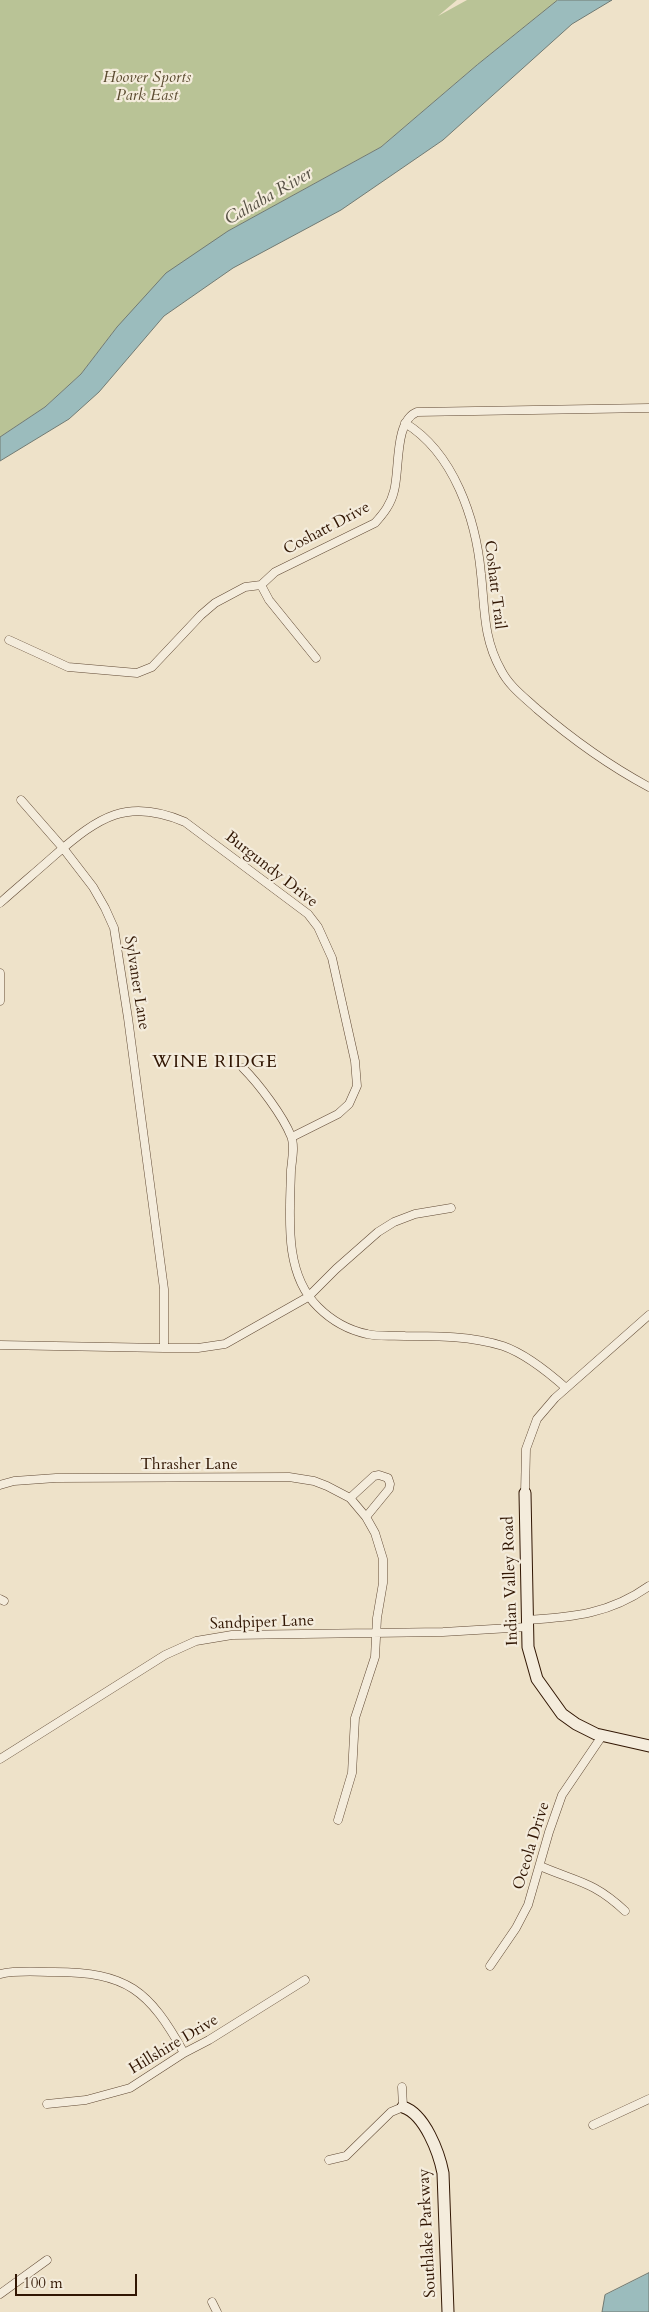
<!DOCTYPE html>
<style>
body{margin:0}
#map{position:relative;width:649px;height:2312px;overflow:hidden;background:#eee2c9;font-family:Cardo,serif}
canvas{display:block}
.scale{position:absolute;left:15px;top:2274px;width:122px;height:22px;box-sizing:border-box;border:2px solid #311603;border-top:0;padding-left:6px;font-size:15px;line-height:18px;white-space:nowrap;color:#311603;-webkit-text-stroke:4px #f4ecdc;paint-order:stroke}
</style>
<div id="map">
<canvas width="649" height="2312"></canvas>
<div class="scale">100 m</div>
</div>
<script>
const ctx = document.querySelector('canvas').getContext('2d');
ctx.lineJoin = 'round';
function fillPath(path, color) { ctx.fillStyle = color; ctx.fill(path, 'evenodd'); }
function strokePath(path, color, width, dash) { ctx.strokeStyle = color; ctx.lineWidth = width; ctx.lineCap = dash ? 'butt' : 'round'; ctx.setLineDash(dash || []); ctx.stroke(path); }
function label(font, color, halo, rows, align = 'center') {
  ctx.font = font + ' Cardo,serif'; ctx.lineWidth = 4.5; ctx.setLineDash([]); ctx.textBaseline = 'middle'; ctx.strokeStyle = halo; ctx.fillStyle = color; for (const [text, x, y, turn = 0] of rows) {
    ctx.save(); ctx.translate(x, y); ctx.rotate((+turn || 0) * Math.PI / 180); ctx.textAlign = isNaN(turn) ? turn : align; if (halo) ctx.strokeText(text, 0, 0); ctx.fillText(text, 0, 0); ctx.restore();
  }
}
fillPath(new Path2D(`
 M0,0H457L438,16L467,0H558L477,65L381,147L228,231L117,327L81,374L45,407L0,437Z`), '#b9c396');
const water = new Path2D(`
 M558,0H612L572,24L443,140L341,210L233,268L164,316L99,392L69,419L0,461V437L45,407L81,374L117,327L166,273L228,231L381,147L477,65Z
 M649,2273V2312H602L605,2295Z`);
fillPath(water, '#9bbcbd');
strokePath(water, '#717a73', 1);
const street = new Path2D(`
 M405,423C454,453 476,519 481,574C485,609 483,638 501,670C509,686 524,697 537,709C572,739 608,765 649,787
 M261,585L269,600L316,658
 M9,640L68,667L137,673L152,667L201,615L215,603L245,587L261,585L275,572L375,523C384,513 391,504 394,491C400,470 394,421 417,412L649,408
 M21,800L63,848L93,887L105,908L114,928L128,1018L164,1289V1348
 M0,903C18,887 37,871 55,855C99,817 127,797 185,822L308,914L318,927L332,958L355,1061L357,1086L349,1104L338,1114L292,1137
 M0,973V1001
 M243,1068C259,1084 283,1116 291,1136C295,1145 292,1160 291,1170C290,1215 283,1273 318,1307C332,1321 348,1330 367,1334C379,1337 393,1335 405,1336C438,1336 471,1336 503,1346C526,1354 548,1372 566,1388
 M0,1345L164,1348H198L225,1344L308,1297L336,1269L378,1232L394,1222L415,1214L451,1208
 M0,1485L14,1481L56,1478L289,1477L314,1481L327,1486L350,1498L366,1517L375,1533L383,1559V1583L377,1618L375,1657L355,1718L352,1773L338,1820
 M525,1493L526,1449L537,1419L555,1398L649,1315
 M350,1498L374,1476L379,1475L388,1478L390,1484L389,1489L366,1517
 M0,1599L4,1601
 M527,1620C573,1617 610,1614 649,1586
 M0,1759L165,1655L196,1641L232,1635L443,1632L527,1627
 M540,1866C577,1882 593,1881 625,1911
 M490,1966L516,1928L528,1905L549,1832L562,1795L602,1736
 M0,1974C17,1970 36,1972 54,1972C127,1972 149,1990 184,2053
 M47,2104L86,2100L130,2088L184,2053L209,2040L305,1980
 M593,2125L649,2099
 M329,2160L346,2156L391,2112L403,2107L402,2087
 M0,2294L47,2260
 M212,2302L217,2312`);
const secondary = new Path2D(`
 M525,1493L528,1647L537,1679L562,1714L576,1724L596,1734L649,1746
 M403,2107C425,2114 439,2153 443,2173L448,2312`);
strokePath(street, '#604934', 9);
strokePath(secondary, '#311603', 13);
strokePath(street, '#f4ecdc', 8);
strokePath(secondary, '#f4ecdc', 11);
label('italic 16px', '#5a4a2f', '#f4ecdc', [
 ["Hoover Sports",147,78],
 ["Park East",147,96]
]);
label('16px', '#311603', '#f4ecdc', [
 ["Coshatt Drive",327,529,-28],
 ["Coshatt Trail",494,585,83],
 ["Burgundy Drive",271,870,38],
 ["Sylvaner Lane",136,983,81],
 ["Thrasher Lane",189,1465],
 ["Indian Valley Road",511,1581,-92],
 ["Sandpiper Lane",262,1623,-2],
 ["Oceola Drive",532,1846,-73],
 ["Hillshire Drive",174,2045,-31],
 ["Southlake Parkway",428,2233,-93]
]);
label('italic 18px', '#565044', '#f4ecdc', [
 ["Cahaba River",269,197,-30]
]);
ctx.letterSpacing = '1px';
label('18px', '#311603', '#f4ecdc', [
 ["WINE RIDGE",215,1063]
]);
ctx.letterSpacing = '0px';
</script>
